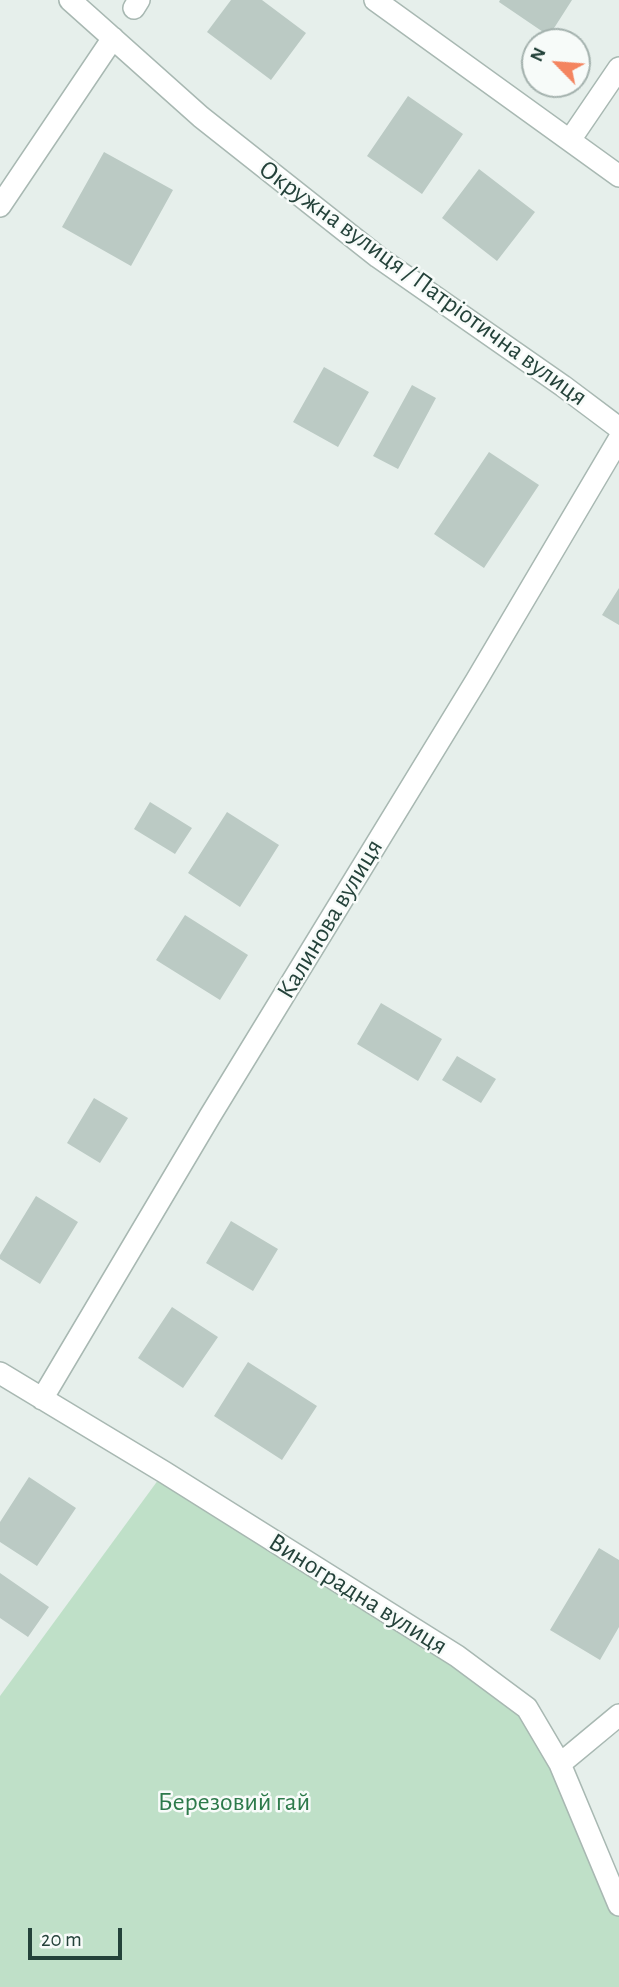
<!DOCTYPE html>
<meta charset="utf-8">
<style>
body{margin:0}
#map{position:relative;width:619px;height:1987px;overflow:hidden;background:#e6efeb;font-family:"Alegreya Sans",sans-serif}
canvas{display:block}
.north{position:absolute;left:521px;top:28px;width:70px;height:70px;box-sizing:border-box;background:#f7fbf9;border:2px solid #a3b1ad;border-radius:50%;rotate:295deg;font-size:19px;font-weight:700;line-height:28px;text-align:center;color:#24423a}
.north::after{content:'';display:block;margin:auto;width:24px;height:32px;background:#f4845f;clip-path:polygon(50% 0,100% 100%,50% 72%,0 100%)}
.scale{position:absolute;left:28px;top:1928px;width:94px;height:32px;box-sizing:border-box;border:4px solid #24423a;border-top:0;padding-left:9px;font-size:21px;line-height:24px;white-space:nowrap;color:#24423a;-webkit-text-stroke:5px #f7fbf9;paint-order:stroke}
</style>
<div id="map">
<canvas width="619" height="1987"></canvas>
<div class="north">N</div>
<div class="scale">20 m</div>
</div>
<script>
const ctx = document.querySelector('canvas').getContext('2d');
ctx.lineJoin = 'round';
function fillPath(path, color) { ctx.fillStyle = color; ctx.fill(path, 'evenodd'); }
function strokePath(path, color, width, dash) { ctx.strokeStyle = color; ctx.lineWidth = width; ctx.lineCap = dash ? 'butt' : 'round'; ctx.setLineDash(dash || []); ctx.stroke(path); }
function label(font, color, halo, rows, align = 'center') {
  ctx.font = font + ' "Alegreya Sans",sans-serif'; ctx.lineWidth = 5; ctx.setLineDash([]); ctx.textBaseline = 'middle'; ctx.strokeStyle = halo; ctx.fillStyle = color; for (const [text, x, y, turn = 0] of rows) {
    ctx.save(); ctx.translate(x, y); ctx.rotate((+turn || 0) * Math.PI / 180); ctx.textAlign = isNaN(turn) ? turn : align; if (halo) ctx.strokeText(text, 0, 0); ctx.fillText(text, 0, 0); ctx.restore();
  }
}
fillPath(new Path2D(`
 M164,1472L527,1708L619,1905V1987H0V1696Z`), '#bfe0c8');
fillPath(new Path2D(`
 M231,0H262L306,33L271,80L207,32Z
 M500,0H572L549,36L499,2Z
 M408,96L463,134L422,194L367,156Z
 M104,152L173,190L131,266L62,227Z
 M479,169L535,212L497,261L442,218Z
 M324,367L369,392L338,447L293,422Z
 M412,385L436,398L398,469L373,456Z
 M489,452L539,485L484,568L434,534Z
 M619,588V625L602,615Z
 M150,802L192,828L175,854L134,829Z
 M227,812L279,845L240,907L188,873Z
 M185,915L248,955L220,1000L156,960Z
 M381,1003L442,1039L418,1081L357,1044Z
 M457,1056L496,1079L481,1103L442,1080Z
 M94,1098L128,1118L100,1163L67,1143Z
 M36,1196L78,1222L40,1284L0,1259V1255Z
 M231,1221L278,1249L253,1291L206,1263Z
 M172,1307L218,1337L183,1388L138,1358Z
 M248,1362L317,1406L282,1460L214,1416Z
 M29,1477L76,1508L37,1566L0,1542V1522Z
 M599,1548L619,1560V1627L600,1660L550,1630Z
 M0,1573L49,1607L28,1637L0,1618Z`), '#bbcac4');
const street = new Path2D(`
 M70,0L201,117L378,257L563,386L619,428
 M375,0L619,176
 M134,8L139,0
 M570,140L619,68
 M0,206L113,38
 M0,1373L164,1472L457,1656L527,1708L560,1764L619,1905
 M42,1399L210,1116L476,681L619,439
 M560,1764L619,1715`);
strokePath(street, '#a8b8b2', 24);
strokePath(street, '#fff', 21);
label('26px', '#24423a', '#f7fbf9', [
 ["Окружна вулиця / Патріотична вулиця",423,283,36],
 ["Калинова вулиця",330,919,-59],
 ["Виноградна вулиця",358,1594,32]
]);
label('26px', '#2d7a4b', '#f7fbf9', [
 ["Березовий гай",234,1802]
]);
</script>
